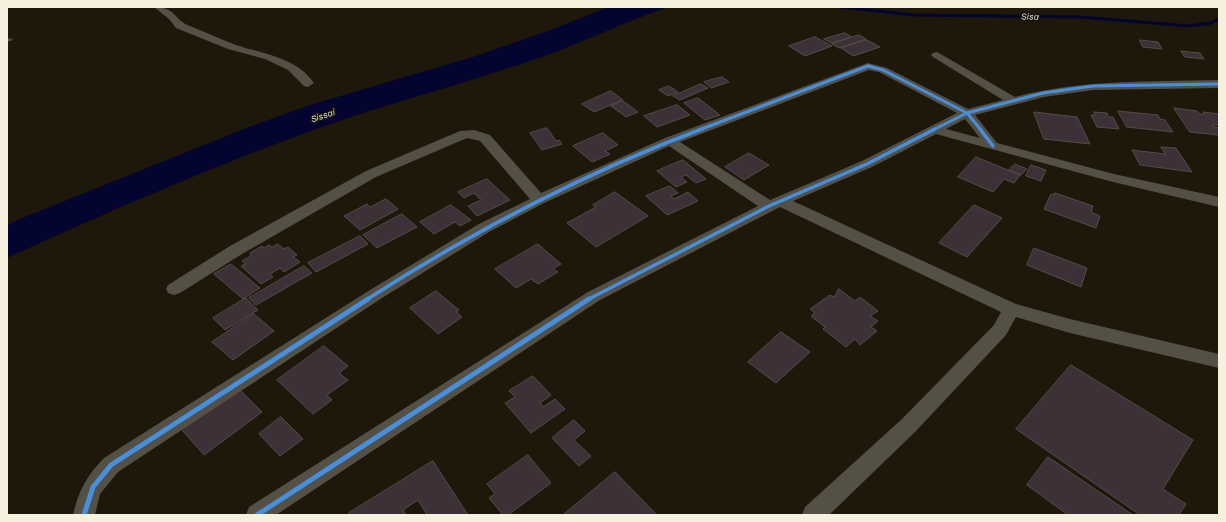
<!DOCTYPE html>
<style>
body{margin:0}
#map{position:relative;width:1226px;height:522px;overflow:hidden;background:#1d1809;font-family:"Work Sans",sans-serif}
canvas{display:block}
.frame{position:absolute;inset:0;border:8px solid #f6f0df;pointer-events:none}
</style>
<div id="map">
<canvas width="1226" height="522"></canvas>
<div class="frame"></div>
</div>
<script>
const ctx = document.querySelector('canvas').getContext('2d');
ctx.lineJoin = 'round';
function fillPath(path, color) { ctx.fillStyle = color; ctx.fill(path, 'evenodd'); }
function strokePath(path, color, width, dash) { ctx.strokeStyle = color; ctx.lineWidth = width; ctx.lineCap = dash ? 'butt' : 'round'; ctx.setLineDash(dash || []); ctx.stroke(path); }
function label(font, color, halo, rows, align = 'center') {
  ctx.font = font + ' "Work Sans",sans-serif'; ctx.lineWidth = 3; ctx.setLineDash([]); ctx.textBaseline = 'middle'; ctx.strokeStyle = halo; ctx.fillStyle = color; for (const [text, x, y, turn = 0] of rows) {
    ctx.save(); ctx.translate(x, y); ctx.rotate((+turn || 0) * Math.PI / 180); ctx.textAlign = isNaN(turn) ? turn : align; if (halo) ctx.strokeText(text, 0, 0); ctx.fillText(text, 0, 0); ctx.restore();
  }
}
fillPath(new Path2D(`
 M609,7H669C622,22 577,46 530,61C460,85 389,103 319,128C214,166 109,211 7,258V225L20,219L244,129L310,105L473,57L545,32Z`), '#03042f');
strokePath(new Path2D(`
 M840,7L914,15L1080,17L1189,26L1211,23L1219,19`), '#03042f', 3);
const building = new Path2D(`
 M845,33L852,37L831,43L824,39Z
 M859,35L866,39L839,48L832,44Z
 M815,37L832,46L805,56L789,46Z
 M867,40L880,47L853,56L841,48Z
 M1140,40L1158,42L1162,49L1143,47Z
 M1181,51L1200,53L1204,59L1185,57Z
 M722,77L729,82L711,88L704,82Z
 M701,84L708,88L680,100L673,96Z
 M669,86L678,92L668,96L659,90Z
 M611,91L623,100L594,112L582,104Z
 M698,98L720,115L705,120L684,103Z
 M623,101L638,112L626,117L611,106Z
 M677,105L690,115L657,127L644,116Z
 M1174,108L1197,111L1199,114H1205L1203,112L1219,114V125H1212L1214,127L1219,128V135L1190,132Z
 M1118,111L1158,115L1160,119L1165,120L1173,132L1127,127Z
 M1034,112L1077,117L1090,144L1044,139Z
 M1094,112L1107,113L1108,117H1113L1119,129L1097,127L1091,115H1095Z
 M547,128L556,141L559,140L562,144L542,150L530,133Z
 M603,133L618,145L605,151L610,154L592,162L573,146Z
 M1161,147L1176,148L1192,172L1140,165L1132,150L1165,154Z
 M749,153L769,165L744,180L725,167Z
 M976,157L1020,175L1014,183L1004,179L993,192L958,177Z
 M683,160L706,179L696,183L686,175L681,177L687,182L676,187L657,171Z
 M1015,164L1027,169L1021,175L1009,170Z
 M1031,165L1046,170L1041,181L1026,176Z
 M487,179L510,200L477,216L468,206L481,200L474,193L464,198L458,192Z
 M670,186L678,193L671,196L674,199L688,192L698,201L667,215L646,196Z
 M615,192L648,216L596,247L567,223L596,207L593,205Z
 M1055,193L1093,206L1091,212L1100,216L1096,228L1044,209L1051,194L1054,195Z
 M386,199L398,209L360,230L344,216L367,204L370,207Z
 M451,205L471,220L460,226L455,222L434,234L420,222Z
 M974,205L1002,218L967,257L939,243Z
 M402,214L417,227L377,248L363,235Z
 M360,236L368,244L316,272L308,263Z
 M278,244L284,249L288,247L297,255L293,257L300,262L284,272L280,268L270,274L273,277L261,284L241,266L246,264L242,261L251,256L250,253L262,246L264,248L269,245L272,247Z
 M538,244L561,264L553,269L558,272L538,284L531,279L516,288L495,269Z
 M1034,248L1087,268L1081,287L1027,265Z
 M231,264L260,288L243,299L214,274Z
 M304,266L312,273L256,305L249,298Z
 M839,289L855,301L860,297L878,311L870,316L878,321L871,327L877,331L860,345L855,339L846,347L823,329L825,327L811,316L815,313L810,309L830,295L834,297Z
 M436,291L459,310L456,312L462,317L438,334L410,308Z
 M246,298L258,310L225,330L213,318Z
 M254,314L274,331L233,360L212,342Z
 M781,332L810,352L776,383L748,362Z
 M324,346L348,366L339,373L348,380L327,395L332,400L313,414L277,380Z
 M1071,365L1193,440L1163,489L1186,504L1179,515H1140L1016,429Z
 M533,376L551,395L540,403L543,407L555,399L565,409L531,433L505,403L515,397L509,391Z
 M240,390L262,412L204,455L182,430Z
 M281,417L303,439L280,456L259,434Z
 M574,420L585,431L574,440L591,456L579,466L552,438Z
 M528,455L551,483L508,515H503L489,498L495,494L487,484Z
 M1048,457L1133,515H1068L1027,485Z
 M433,461L468,515H427L418,500L403,510L406,515H350L349,513Z
 M615,472L657,515H563Z`);
fillPath(building, '#3d3036');
strokePath(building, '#534d4a', 1);
fillPath(new Path2D(`
 M7,38L12,39L13,40L7,42Z`), '#545045');
fillPath(new Path2D(`
 M154,7C177,7 173,20 190,26C205,32 220,39 236,45C263,54 296,57 314,83L308,87L304,86L288,70L265,59L228,49L176,28L169,19Z
 M937,52L1015,97C1083,79 1149,82 1219,80V88L1093,90L1044,97L975,115L997,143L1114,174L1219,197V207L1113,182L936,134L872,167L793,201L1016,304L1070,319L1219,354V368L1070,333L1016,317L1006,335L916,431L829,515H802L805,507L902,419L994,325L1001,312L780,207L600,300L276,515H246L249,507L588,292L758,206L669,146L544,203L489,232L382,298L118,472L100,494L95,515H73C78,492 87,475 104,458L370,290L479,224L530,199L480,141L467,138L376,177L242,254L180,293L174,295L168,293L166,289L168,285L230,246L366,171L460,131L474,130L490,135L541,193L665,138L868,63L887,68L968,109L1003,100L933,57L931,55L933,53ZM869,70L879,72L957,113L862,161L770,200L680,142ZM965,119L980,138L946,129Z`), '#545045');
strokePath(new Path2D(`
 M699,130L868,66L883,70L967,113L981,130
 M933,130L967,113L1043,93L1093,86L1219,84`), '#468fdf', 3);
strokePath(new Path2D(`
 M980,129L993,146
 M366,300C472,232 584,173 702,129
 M587,300L769,206L867,164L935,129`), '#468fdf', 3.5);
strokePath(new Path2D(`
 M84,515L93,487L111,465L368,299
 M257,515L589,299`), '#468fdf', 5);
label('italic 9px', '#d6e2f6', '#1b1200', [
 ["Sisa",1030,17,1],
 ["Sissai",323,116,-18]
]);
</script>
